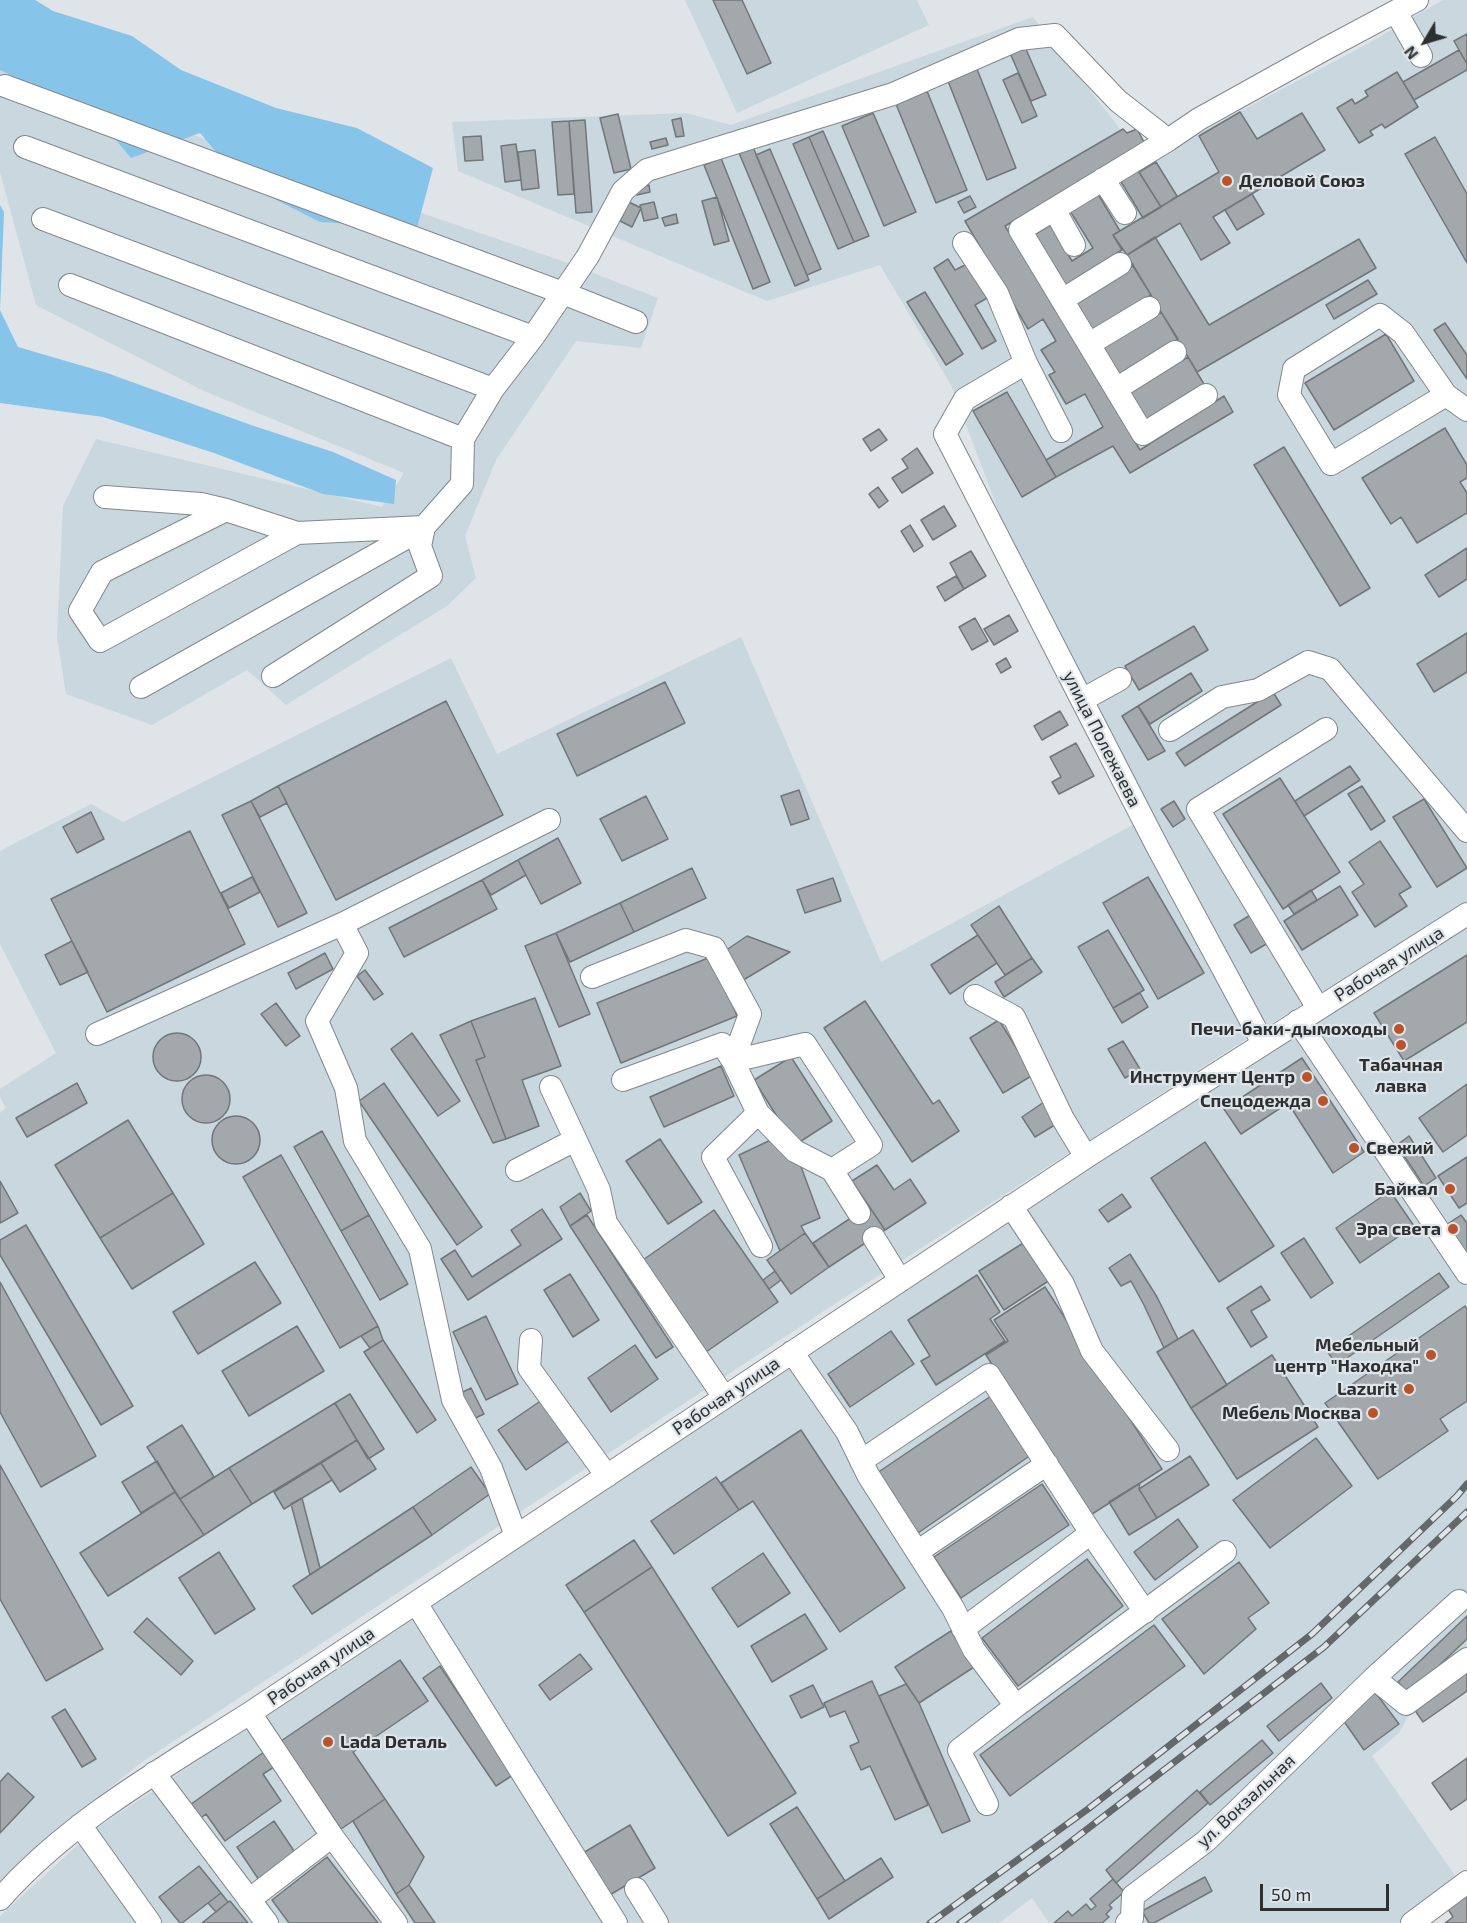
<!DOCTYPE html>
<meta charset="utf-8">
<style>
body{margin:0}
#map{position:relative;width:1467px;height:1923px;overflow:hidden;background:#dee4e8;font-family:"Exo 2",sans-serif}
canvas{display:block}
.north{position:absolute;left:1395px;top:12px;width:60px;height:60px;-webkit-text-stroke:4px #dee4e8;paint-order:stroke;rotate:232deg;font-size:16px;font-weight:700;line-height:24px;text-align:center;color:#2d3031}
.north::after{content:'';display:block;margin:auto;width:21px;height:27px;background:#2d3031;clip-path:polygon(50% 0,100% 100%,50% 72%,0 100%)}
.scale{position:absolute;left:1260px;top:1884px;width:129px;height:27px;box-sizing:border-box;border:3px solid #2d3031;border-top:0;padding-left:8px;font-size:18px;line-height:21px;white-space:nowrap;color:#2d3031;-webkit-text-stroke:4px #dee4e8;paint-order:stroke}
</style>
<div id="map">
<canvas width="1467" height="1923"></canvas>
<div class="north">N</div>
<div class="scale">50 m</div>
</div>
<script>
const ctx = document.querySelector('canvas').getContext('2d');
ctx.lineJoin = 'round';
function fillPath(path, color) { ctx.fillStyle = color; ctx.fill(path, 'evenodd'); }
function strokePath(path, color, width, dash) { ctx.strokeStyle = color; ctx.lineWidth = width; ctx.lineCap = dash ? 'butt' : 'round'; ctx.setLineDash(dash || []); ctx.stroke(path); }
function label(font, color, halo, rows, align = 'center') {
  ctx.font = font + ' "Exo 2",sans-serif'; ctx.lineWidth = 4.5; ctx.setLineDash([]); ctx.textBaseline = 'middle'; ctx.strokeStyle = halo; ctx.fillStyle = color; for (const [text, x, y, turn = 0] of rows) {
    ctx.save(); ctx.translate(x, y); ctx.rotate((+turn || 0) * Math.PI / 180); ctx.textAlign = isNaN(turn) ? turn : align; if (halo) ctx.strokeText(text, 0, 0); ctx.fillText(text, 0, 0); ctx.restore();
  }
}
fillPath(new Path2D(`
 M685,0H917L929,25L737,113Z
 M1443,0H1467V902L1266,1027L1119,752L1000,515L951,385L880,265L767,301L458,171L452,122L686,113L731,125L1033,17L1117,125L1143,163L1367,44Z
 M0,69L562,261L658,298L641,348L576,341L496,460L465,536L476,578L447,606L286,705L247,670L152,725L66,694L57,637L63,506L96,439L382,507L404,473L204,391L36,305L0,172Z
 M741,637L881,962L1136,823L1251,1036L833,1305L142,1762L37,1846L0,1883V1113L6,1108L0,1097V1089L56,1053L0,944V851L91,804L123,822L451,658L497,754Z
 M1467,928V1258L1309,1026Z
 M1295,1032L1467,1287V1674L1409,1715L1399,1733L1372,1756L1465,1890L1421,1923H1049L1032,1898L999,1923H0V1916L94,1830L427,1608L552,1521Z`), '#c9d7df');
fillPath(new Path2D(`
 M0,0H35L53,11L132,36L181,70L276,108L357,128L433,168L417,228L320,222L243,183L200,133L131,158L105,127L70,103L0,70Z
 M0,205L4,212L0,310L18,347L107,373L251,425L333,452L396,480L394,504L323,494L214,453L103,417L0,403Z`), '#87c4ea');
const building = new Path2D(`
 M713,0H742L771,63L747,74Z
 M1467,34V64L1454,41Z
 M1025,47L1046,95L1031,101L1010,53Z
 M1459,50L1467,64V70L1414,100L1403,82Z
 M977,69L1016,168L987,180L948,81Z
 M1397,72L1418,107L1385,128L1382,124L1370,131L1373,135L1359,143L1337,108L1352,99L1355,104L1368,96L1365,91Z
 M1018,73L1037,116L1022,123L1003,80Z
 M927,91L967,190L936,203L896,104Z
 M1240,112L1257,139L1302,113L1325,150L1213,217L1230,243L1201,260L1180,223L1127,255L1113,235L1219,172L1199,136Z
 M873,113L916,212L884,226L842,126Z
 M618,114L631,169L614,173L600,118Z
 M681,118L684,136L676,137L672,120Z
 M585,120L592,212L576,213L569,121Z
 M569,121L574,194L558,195L552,122Z
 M1123,129L1127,133L1137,129L1144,142L1005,226L1140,450L1224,396L1233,412L1130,473L1113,446L1056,477L1046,460L1103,427L1085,394L1066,404L1049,375L1055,372L1041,350L1056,341L1043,319L1028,329L965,221Z
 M823,131L869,236L854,242L809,137Z
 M481,136L483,160L465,161L463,137Z
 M809,137L854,242L838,249L793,144Z
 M1435,137L1467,194V263L1405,154Z
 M666,138L668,145L652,149L650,142Z
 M516,144L521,180L505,182L501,146Z
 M753,147L809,280L795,286L739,153Z
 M770,149L821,269L807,275L756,155Z
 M535,150L539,188L522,190L518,152Z
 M721,158L770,282L753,289L704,165Z
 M1156,162L1177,196L1161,207L1139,172Z
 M1137,169L1161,207L1143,218L1120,180Z
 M649,185L650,192L637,195L636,188Z
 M1098,194L1120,231L1113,235L1122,250L1064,286L1034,235L1050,225L1072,261L1093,248L1070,211Z
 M1252,194L1264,214L1237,230L1225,210Z
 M970,196L976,207L964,213L958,202Z
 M717,197L729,241L714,245L702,201Z
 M629,202L641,208L632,227L620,221Z
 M654,202L658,218L644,221L640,205Z
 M676,214L678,223L665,226L662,218Z
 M1155,237L1209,325L1359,239L1376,268L1197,372L1127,255Z
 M948,259L955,270L969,263L989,297L975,305L996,341L982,349L934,268Z
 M1133,266L1151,295L1091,330L1074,301Z
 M1368,280L1377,294L1334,319L1326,305Z
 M925,292L963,354L946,365L907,302Z
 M1161,312L1178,339L1118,376L1101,348Z
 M1445,323L1467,355V379L1434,330Z
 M1386,334L1414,381L1334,430L1305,383Z
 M1188,357L1205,386L1144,421L1127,393Z
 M1007,392L1056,477L1022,497L973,411Z
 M1445,428L1467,465V478L1460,482L1467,493V513L1417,543L1401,517L1391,524L1362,478Z
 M879,429L887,440L871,451L863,439Z
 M1284,447L1370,588L1340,606L1254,465Z
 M917,448L933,473L902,493L892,478L908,468L902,459Z
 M878,487L888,501L879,508L869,494Z
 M944,506L956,526L933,540L921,520Z
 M910,525L923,546L914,552L901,531Z
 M1467,548V579L1439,597L1425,575Z
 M971,551L986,576L964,589L950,563Z
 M956,576L964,589L945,601L937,587Z
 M1009,615L1018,631L994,645L984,629Z
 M975,618L988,641L972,650L959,627Z
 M1194,626L1208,650L1139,690L1125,666Z
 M1467,633V672L1434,692L1417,664Z
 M1006,658L1011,667L1001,673L996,664Z
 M1191,673L1202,691L1150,724L1138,706Z
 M665,682L685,723L577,776L557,734Z
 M1273,692L1281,705L1185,766L1176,753Z
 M446,701L503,815L336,900L278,786Z
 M1138,706L1165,751L1148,760L1122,716Z
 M1060,711L1068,725L1042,740L1034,726Z
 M1076,743L1094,776L1059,794L1052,782L1061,777L1050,757Z
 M1350,766L1360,780L1304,816L1295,801Z
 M1280,778L1340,872L1283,909L1223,814Z
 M278,786L287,803L260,817L251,801Z
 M1362,786L1385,821L1371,830L1348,794Z
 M799,790L809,819L791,825L781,796Z
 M646,796L668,839L622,861L600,819Z
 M1424,799L1467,868L1437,887L1393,817Z
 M251,801L307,913L278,927L222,815Z
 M1174,801L1185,819L1173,827L1161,809Z
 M91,812L104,839L77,853L63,827Z
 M190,831L245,944L107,1012L51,899Z
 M558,838L581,883L541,904L518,860Z
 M1380,841L1411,887L1399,894L1407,906L1375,927L1352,892L1364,884L1349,862Z
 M518,860L526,875L491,895L482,880Z
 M692,868L706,898L634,932L620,903Z
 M252,877L260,892L229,908L221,893Z
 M1148,877L1204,973L1158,999L1103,903Z
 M833,878L841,901L805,913L797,890Z
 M482,880L497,909L404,957L389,928Z
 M1340,886L1358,915L1302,950L1284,921Z
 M1311,890L1317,900L1294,914L1288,905Z
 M620,903L634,932L570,962L556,933Z
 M999,906L1032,958L1005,975L971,925Z
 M1252,914L1268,943L1251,953L1234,925Z
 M1108,930L1144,990L1113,1008L1078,947Z
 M556,933L590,1014L559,1027L525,946Z
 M978,935L997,963L950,994L931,965Z
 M747,936L790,952L740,982L722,953Z
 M72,941L88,972L60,985L45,955Z
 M325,953L333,969L296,989L288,973Z
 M1467,955V1022L1404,1061L1374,1013Z
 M713,956L737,1016L621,1063L597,1003Z
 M1032,958L1042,972L1004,997L995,982Z
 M365,970L383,994L374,1000L357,976Z
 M1140,993L1148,1007L1122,1023L1113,1008Z
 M535,998L561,1066L522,1080L539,1126L506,1139L476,1060L485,1057L471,1021Z
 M865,1001L933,1104L939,1100L959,1131L912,1162L824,1028Z
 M276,1003L300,1036L286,1046L261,1014Z
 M999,1020L1033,1075L1003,1093L970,1038Z
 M471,1021L485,1057L476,1060L506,1139L493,1143L440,1035Z
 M412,1033L460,1101L438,1116L391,1049Z
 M153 1057a24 24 0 1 1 48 0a24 24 0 1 1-48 0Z
 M1123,1041L1140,1069L1125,1078L1108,1049Z
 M791,1057L832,1121L795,1145L754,1080Z
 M1302,1058L1364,1152L1333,1173L1288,1103L1241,1134L1224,1109Z
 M721,1066L734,1096L664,1127L650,1097Z
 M182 1099a24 24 0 1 1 48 0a24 24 0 1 1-48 0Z
 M77,1083L87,1103L27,1137L16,1118Z
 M384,1083L482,1227L457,1245L359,1101Z
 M1467,1084V1135L1443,1152L1419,1118Z
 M1044,1102L1058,1123L1035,1137L1022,1117Z
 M212 1140a24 24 0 1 1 48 0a24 24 0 1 1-48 0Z
 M128,1120L173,1193L100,1238L55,1165Z
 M322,1131L369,1215L341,1231L294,1147Z
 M1409,1136L1436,1178L1424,1186L1397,1145Z
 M775,1138L800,1164L820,1218L801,1226L805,1233L780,1251L739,1155Z
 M660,1139L702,1202L668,1224L626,1161Z
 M1205,1142L1274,1246L1219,1282L1151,1178Z
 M281,1155L378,1326L340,1348L243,1177Z
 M1467,1157V1203L1459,1208L1438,1176Z
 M877,1165L894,1190L910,1179L926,1203L885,1230L852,1181Z
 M0,1181L18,1213L0,1223Z
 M1390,1191L1414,1226L1360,1263L1336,1228Z
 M173,1193L204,1244L132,1289L100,1238Z
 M580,1193L591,1211L570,1226L560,1207Z
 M1122,1194L1131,1207L1108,1222L1099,1210Z
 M869,1206L885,1230L829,1267L813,1243Z
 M542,1209L562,1239L468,1300L441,1259L455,1250L472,1277L521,1245L511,1230Z
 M714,1210L778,1302L706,1352L643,1260Z
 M369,1215L408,1284L380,1300L341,1231Z
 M587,1215L673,1347L656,1358L570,1226Z
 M1461,1215L1467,1223V1256L1446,1225Z
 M26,1225L133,1406L101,1425L0,1255V1240Z
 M805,1233L829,1267L791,1294L767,1260Z
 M1304,1238L1333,1283L1311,1298L1281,1253Z
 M1028,1240L1053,1278L1004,1310L979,1271Z
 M1130,1254L1157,1297L1178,1339L1164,1348L1144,1305L1131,1281L1121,1286L1109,1268Z
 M255,1262L281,1303L198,1354L173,1312Z
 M775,1271L781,1280L769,1289L763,1280Z
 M1439,1273L1449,1287L1337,1365L1327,1351Z
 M570,1274L599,1320L573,1337L544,1290Z
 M977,1275L1000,1312L990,1319L1005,1341L936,1385L921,1361L930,1356L908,1320Z
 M0,1282L96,1456L41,1487L0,1412Z
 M1261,1286L1270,1300L1251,1311L1267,1337L1251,1347L1227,1308Z
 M1045,1287L1162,1469L1089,1516L986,1355L1008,1341L994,1320Z
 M1465,1306L1467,1309V1401L1440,1419L1448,1431L1378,1479L1325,1403Z
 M486,1316L518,1384L486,1400L453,1332Z
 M297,1326L324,1371L249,1416L222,1371Z
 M378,1326L383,1340L370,1348L361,1336Z
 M1193,1330L1227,1385L1191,1408L1157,1352Z
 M891,1331L914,1364L850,1407L828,1374Z
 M383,1340L436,1420L417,1433L364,1352Z
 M635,1345L658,1379L611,1412L588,1378Z
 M1272,1355L1318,1427L1237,1479L1191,1408Z
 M471,1388L484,1414L471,1420L459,1394Z
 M350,1394L384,1449L368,1459L335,1403Z
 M991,1396L1031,1455L918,1533L877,1473Z
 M542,1400L570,1440L526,1470L498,1430Z
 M335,1403L357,1440L252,1504L229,1468Z
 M182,1425L214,1477L180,1499L147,1447Z
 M801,1430L905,1588L840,1632L753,1501L739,1510L721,1483Z
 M1316,1438L1352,1486L1270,1548L1233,1500Z
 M357,1440L376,1469L340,1492L321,1463Z
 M1190,1456L1209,1485L1157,1518L1139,1489Z
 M157,1461L175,1492L141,1513L122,1482Z
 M321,1463L332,1480L284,1509L274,1492Z
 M0,1465L103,1649L46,1681L0,1599Z
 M471,1467L490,1494L432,1535L413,1507Z
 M229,1468L252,1504L204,1535L180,1499Z
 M716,1477L739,1510L674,1554L651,1521Z
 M1140,1483L1139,1489L1157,1518L1129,1535L1109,1502Z
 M1042,1484L1069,1525L961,1598L934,1557Z
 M175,1492L204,1535L108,1596L80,1553Z
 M302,1498L320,1568L310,1575L291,1504Z
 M413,1507L432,1535L312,1614L293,1586Z
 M1178,1519L1198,1547L1155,1580L1134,1552Z
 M634,1540L652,1567L584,1612L566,1585Z
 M219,1552L255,1609L215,1634L179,1578Z
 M763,1553L790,1593L738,1627L712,1588Z
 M1087,1559L1123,1606L1018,1686L982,1638Z
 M1239,1562L1269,1603L1248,1618L1256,1629L1204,1674L1162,1619Z
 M652,1567L796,1793L728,1836L584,1612Z
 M805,1614L827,1649L772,1682L751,1646Z
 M1467,1616V1639L1409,1694L1398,1682Z
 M147,1618L193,1661L181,1675L134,1632Z
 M1154,1625L1185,1666L1010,1796L980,1755Z
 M951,1631L974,1667L919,1703L895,1667Z
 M580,1654L592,1669L550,1700L539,1685Z
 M400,1660L428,1701L353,1752L385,1799L341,1829L281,1741Z
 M440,1666L513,1775L496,1786L423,1678Z
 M1467,1667V1691L1423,1722L1412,1706Z
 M872,1681L928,1805L895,1820L870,1766L861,1770L850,1746L859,1742L845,1711L830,1717L824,1703Z
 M1321,1683L1332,1698L1279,1741L1267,1726Z
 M906,1684L919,1703L970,1821L942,1833L879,1696Z
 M813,1685L824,1707L801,1718L790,1696Z
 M1375,1692L1399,1724L1364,1750L1341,1717Z
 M65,1709L96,1759L82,1767L52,1717Z
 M1262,1740L1273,1753L1210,1805L1200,1792Z
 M264,1752L274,1767L263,1774L281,1801L225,1841L206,1814L197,1821L187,1807Z
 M1467,1758V1799L1451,1810L1432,1783Z
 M8,1773L34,1797L0,1833V1782Z
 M1197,1790L1208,1803L1116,1883L1106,1870Z
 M385,1799L424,1857L409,1885L396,1894L353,1821Z
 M797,1807L845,1881L817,1899L770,1824Z
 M274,1821L296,1854L259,1880L237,1847Z
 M630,1825L655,1868L608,1896L583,1853Z
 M327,1857L378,1923H289L272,1900Z
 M881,1858L893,1877L829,1919L817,1899Z
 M199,1866L221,1893L182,1923H180L159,1897Z
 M1205,1877L1212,1891L1154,1923H1149L1142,1911Z
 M1113,1879L1124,1892L1109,1905L1112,1908L1106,1914L1109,1917L1102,1923H1054L1068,1911L1072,1916L1086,1904L1091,1910L1096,1906L1090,1899Z
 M409,1885L435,1923H415L396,1894Z
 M221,1893L228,1902L216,1912L208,1903Z
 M1467,1895V1923H1445L1453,1917L1448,1909Z
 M230,1901L248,1923H202L228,1902Z`);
fillPath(building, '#a2a8ac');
strokePath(building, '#71767a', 1.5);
const minor = new Path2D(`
 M1396,12L1421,56
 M5,86L563,293L636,322
 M25,147L533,337
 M1103,179L1125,213
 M1054,209L1074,245
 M43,219L493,389
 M964,243L997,293L1026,363L1061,431
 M70,285L463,439
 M1062,300L1120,264
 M1089,344L1149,308
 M1026,363L965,399L945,434L1158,848L1263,1043
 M1116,389L1175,352
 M1206,395L1143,434L1020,230L1168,140L1199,119L1325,49L1417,0
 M1446,395L1331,464L1289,395L1294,369L1380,315L1403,333L1446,395L1467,410
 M105,497L201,504L226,510
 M297,533L226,510L102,572L80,611L100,641L297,533L424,527
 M273,676L431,576L420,546L424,527L462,484L463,439L493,389L533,337L588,256L623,191L647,170L893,94L1019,39L1055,35L1118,101L1168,140
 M141,687L420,530
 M1082,700L1120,679
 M1170,730L1222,697L1258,690L1308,662L1330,669L1467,831
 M342,924L357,953L317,1021L346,1088L355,1141L420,1249L453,1400L491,1468L516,1536
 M592,977L686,940L714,948L750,1014L733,1061L758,1113L795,1151L832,1170
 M975,996L1014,1017L1063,1119L1086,1157
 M1318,1008L1198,809L1326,729
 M1298,1021L1467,1273
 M97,1034L342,924L549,820
 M623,1080L722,1044L733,1061L805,1044L871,1145L832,1170L859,1213
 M551,1087L599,1190L606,1223L724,1397
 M758,1113L713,1157L761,1246
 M517,1170L575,1140
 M1011,1206L1063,1284L1092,1351L1168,1450
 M874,1238L900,1280
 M531,1340L529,1368L607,1476
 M792,1352L847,1432L868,1475L953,1608L974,1650L1016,1706L959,1750L987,1804
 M861,1461L989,1375L1091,1533L1145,1612
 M917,1552L1047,1464
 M1459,1601L1374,1678L1406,1704L1467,1659
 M416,1603L616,1923
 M963,1629L1091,1533
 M1016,1706L1225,1552
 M250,1713L332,1836L396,1923
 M154,1773L267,1923
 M80,1825L150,1923
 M636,1889L657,1923
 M0,1899C69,1821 162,1769 250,1713L1086,1157L1467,914
 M249,1900L332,1836
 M1127,1923L1132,1918L1133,1896L1206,1841L1374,1678
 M1412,1923L1467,1882`);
strokePath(minor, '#82888c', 24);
strokePath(minor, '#fff', 22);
const rail = new Path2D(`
 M930,1923L1088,1809L1312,1634L1457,1496L1467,1484
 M960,1923L1060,1850L1324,1647L1467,1512`);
strokePath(rail, '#64686a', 7);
strokePath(rail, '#dee4e8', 4.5, [14]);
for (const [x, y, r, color] of [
 [1227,181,6,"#ba532c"],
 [1399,1029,6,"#ba532c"],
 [1401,1045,6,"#ba532c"],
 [1307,1077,6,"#ba532c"],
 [1323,1101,6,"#ba532c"],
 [1354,1148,6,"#ba532c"],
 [1450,1189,6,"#ba532c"],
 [1453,1229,6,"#ba532c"],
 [1431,1355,6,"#ba532c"],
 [1409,1389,6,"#ba532c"],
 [1373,1413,6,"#ba532c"],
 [328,1742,6,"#ba532c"]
]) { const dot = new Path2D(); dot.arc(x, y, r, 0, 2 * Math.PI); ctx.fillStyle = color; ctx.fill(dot); strokePath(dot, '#dee4e8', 2); }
label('bold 18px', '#2d3031', '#dee4e8', [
 ["Деловой Союз",1239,181,"left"],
 ["Печи-баки-дымоходы",1387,1029],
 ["Табачная",1401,1065,"center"],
 ["лавка",1401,1086,"center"],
 ["Инструмент Центр",1295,1077],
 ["Спецодежда",1311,1101],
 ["Свежий",1366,1148,"left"],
 ["Байкал",1438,1189],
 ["Эра света",1441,1229],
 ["Мебельный",1419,1345],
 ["центр \"Находка\"",1419,1366],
 ["Lazurit",1397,1389],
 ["Мебель Москва",1361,1413],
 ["Lada Dеталь",340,1742,"left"]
], 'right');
label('18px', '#2d3031', '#dee4e8', [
 ["улица Полежаева",1102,739,63],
 ["Рабочая улица",1389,964,-32],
 ["Рабочая улица",726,1396,-34],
 ["Рабочая улица",321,1666,-34],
 ["ул. Вокзальная",1246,1801,-43]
]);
</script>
